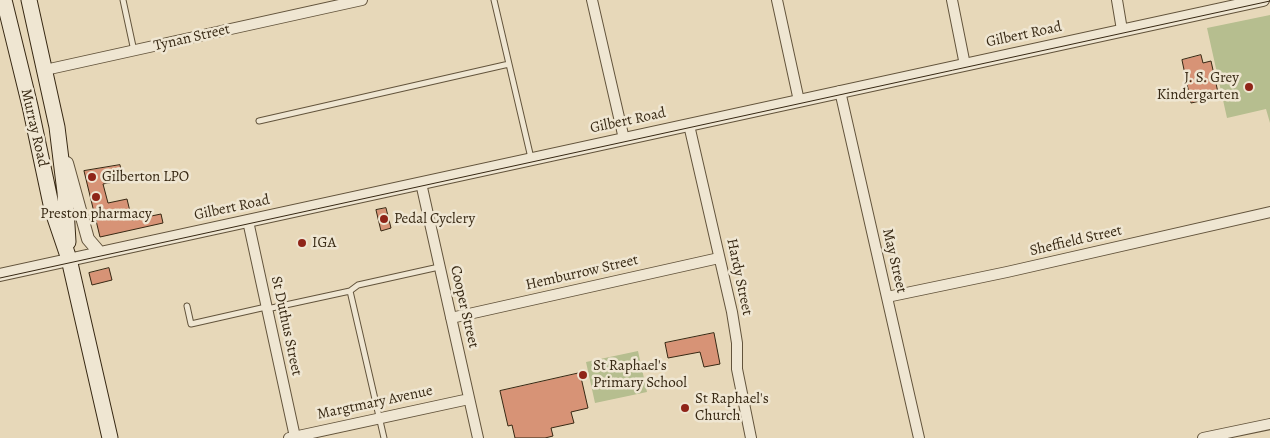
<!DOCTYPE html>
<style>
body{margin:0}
canvas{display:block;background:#e7d8b9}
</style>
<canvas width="1270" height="438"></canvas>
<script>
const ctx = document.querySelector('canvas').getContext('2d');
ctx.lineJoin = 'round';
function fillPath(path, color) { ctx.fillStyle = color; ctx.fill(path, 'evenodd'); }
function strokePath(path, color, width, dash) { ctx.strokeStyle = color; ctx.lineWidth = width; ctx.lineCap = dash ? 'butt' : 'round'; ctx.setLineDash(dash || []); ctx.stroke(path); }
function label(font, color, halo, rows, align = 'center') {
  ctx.font = font + ' Alegreya,serif'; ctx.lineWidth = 5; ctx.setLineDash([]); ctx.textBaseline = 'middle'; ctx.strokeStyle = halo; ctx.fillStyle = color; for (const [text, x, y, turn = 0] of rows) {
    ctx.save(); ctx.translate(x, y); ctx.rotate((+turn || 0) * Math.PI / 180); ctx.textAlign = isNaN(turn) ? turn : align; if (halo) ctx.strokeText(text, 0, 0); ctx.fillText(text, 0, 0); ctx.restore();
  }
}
fillPath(new Path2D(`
 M1270,15V123L1266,109L1227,118L1207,28Z
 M638,351L647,392L595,403L586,362Z`), '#b6be8f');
const building = new Path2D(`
 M1201,55L1203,63L1211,61L1219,97L1191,103L1182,60Z
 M120,165L123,180L103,184L108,203L127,199L132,220L161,214L163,223L100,237L84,171Z
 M386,208L391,228L381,231L376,210Z
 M109,268L112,280L92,285L89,273Z
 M714,333L720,364L704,367L700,352L668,358L665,343Z
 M580,373L588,408L571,412L574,423L551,428L553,436L545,438H515L512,425L508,426L500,391Z`);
fillPath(building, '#d79376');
strokePath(building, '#372813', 1);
const service = new Path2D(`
 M123,0L134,51
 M494,0L531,158
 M259,121L509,64
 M350,291L384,438
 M187,306L191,324L266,307
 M267,309L350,291L358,285L439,267`);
const minor = new Path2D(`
 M592,0L624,139
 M777,0L799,101
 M952,0L965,65
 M1117,0L1122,30
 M45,70L362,0
 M840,91L919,438
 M689,125L732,312L737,343V369L751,438
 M421,183L478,438
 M248,221L295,437
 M887,297L1007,272L1270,212
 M451,318L719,258
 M289,438L469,399
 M1203,438L1270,424`);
const tertiary = new Path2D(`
 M67,163L88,239L100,253
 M0,275L1263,0`);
const secondary = new Path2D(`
 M4,0L30,106L52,209L69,259L110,438
 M29,0L57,127L65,192L68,242`);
strokePath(service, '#63543c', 7);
strokePath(minor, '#63543c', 12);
strokePath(tertiary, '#63543c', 14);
strokePath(secondary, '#372813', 17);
strokePath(service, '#efe6d2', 5);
strokePath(minor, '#efe6d2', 10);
strokePath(tertiary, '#efe6d2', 12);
strokePath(secondary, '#efe6d2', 15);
strokePath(new Path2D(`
 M0,278L1270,1`), '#372813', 1);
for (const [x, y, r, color] of [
 [1249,87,5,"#8f2418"],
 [92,177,5,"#8f2418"],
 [96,197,5,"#8f2418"],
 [384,219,5,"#8f2418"],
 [302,243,5,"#8f2418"],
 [583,375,5,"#8f2418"],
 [685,408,5,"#8f2418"]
]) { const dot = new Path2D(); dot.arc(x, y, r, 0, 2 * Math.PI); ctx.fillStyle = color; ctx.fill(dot); strokePath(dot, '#efe6d2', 2); }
label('15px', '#372813', '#efe6d2', [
 ["Gilbert Road",1024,35,-12],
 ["Tynan Street",192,38,-13],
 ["Gilbert Road",628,121,-12],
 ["Murray Road",34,128,77],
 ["Gilbert Road",232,208,-12],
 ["Sheffield Street",1076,241,-13],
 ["May Street",894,261,77],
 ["Hemburrow Street",582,273,-13],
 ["Hardy Street",739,277,78],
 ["Cooper Street",464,307,77],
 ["St Duthus Street",286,326,78],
 ["Margtmary Avenue",375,403,-12]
]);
label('15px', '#372813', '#efe6d2', [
 ["J. S. Grey",1239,78,"right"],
 ["Kindergarten",1239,95,"right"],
 ["Gilberton LPO",102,177],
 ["Preston pharmacy",96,214,"center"],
 ["Pedal Cyclery",394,219],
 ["IGA",312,243],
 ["St Raphael's",593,366],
 ["Primary School",593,383],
 ["St Raphael's",695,399],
 ["Church",695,416]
], 'left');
</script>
